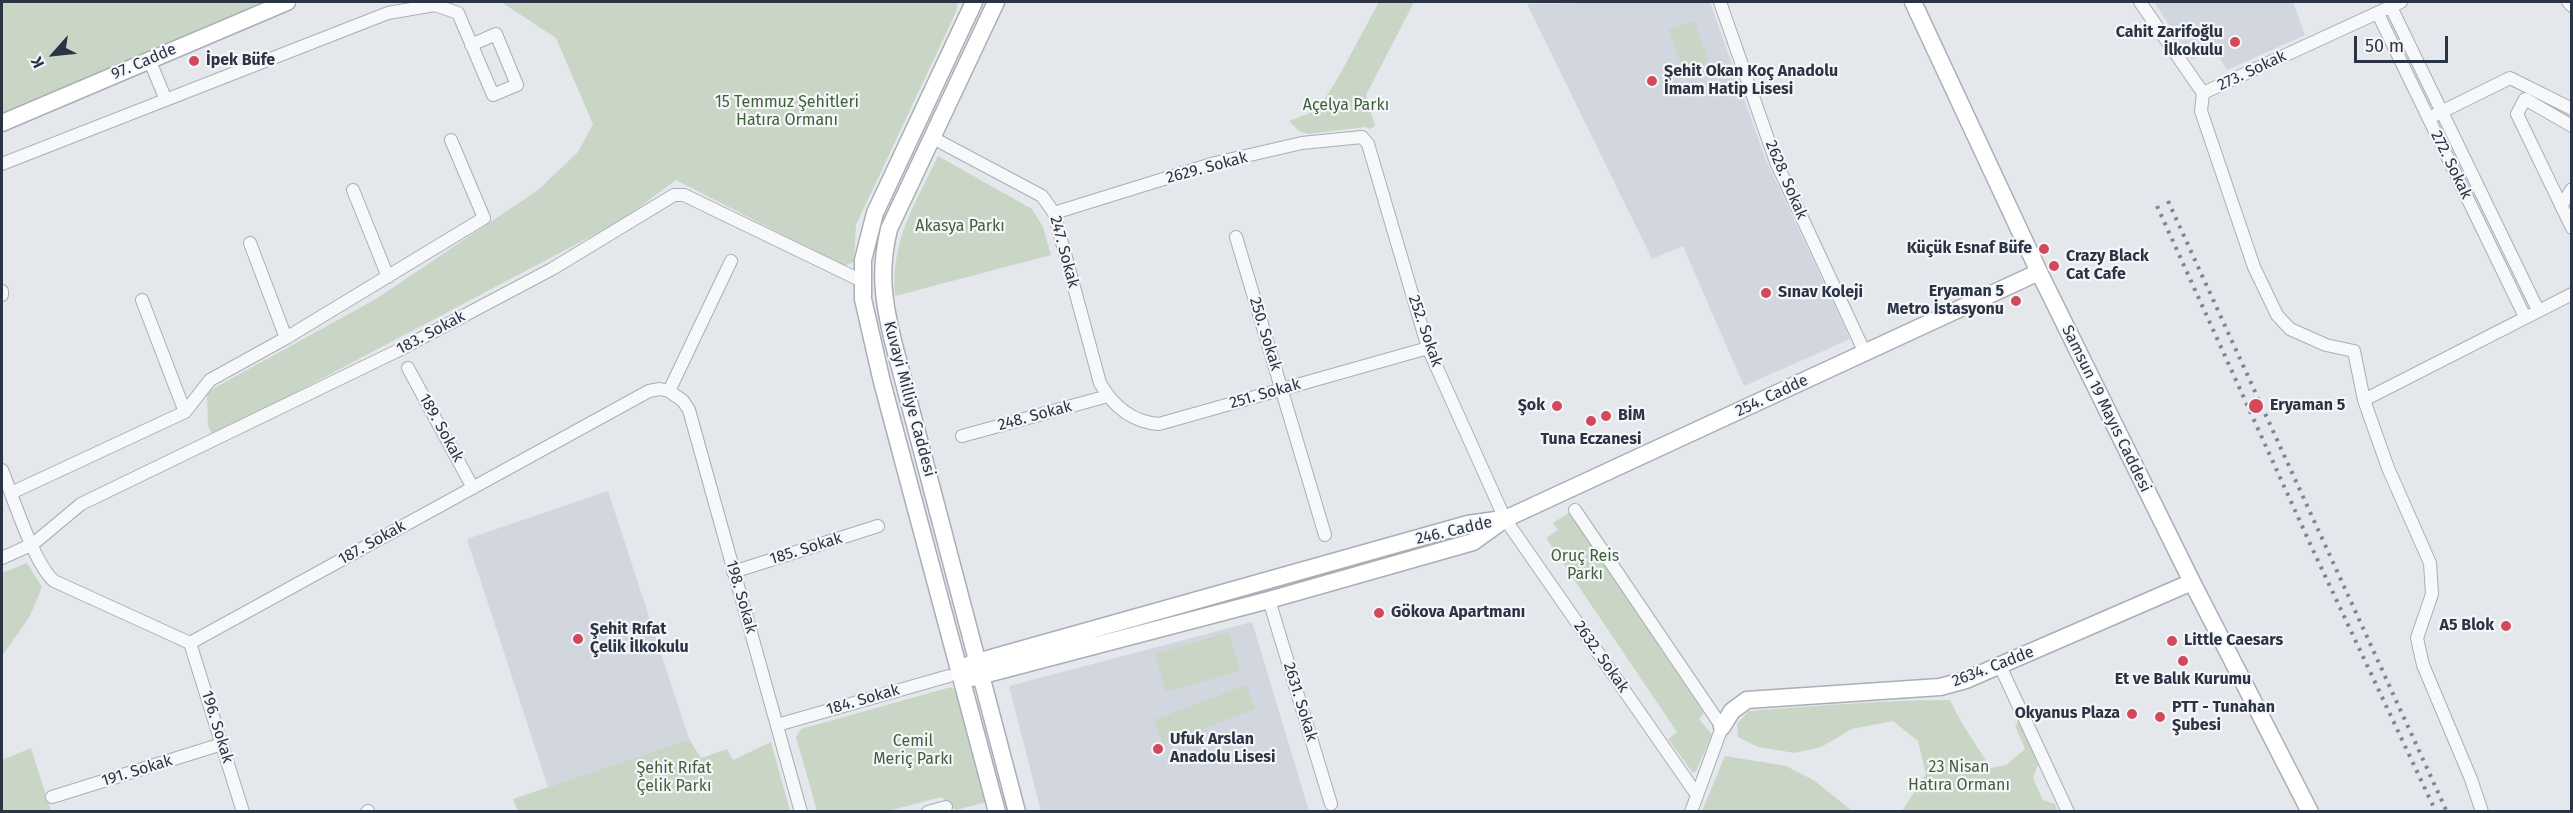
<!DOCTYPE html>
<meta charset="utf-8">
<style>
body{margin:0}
#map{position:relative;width:2573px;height:813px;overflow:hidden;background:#e4e7ec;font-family:"Fira Sans",sans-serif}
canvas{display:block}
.frame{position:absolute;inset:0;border:3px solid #2b3445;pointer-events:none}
.north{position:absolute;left:24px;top:24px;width:60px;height:60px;-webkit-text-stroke:4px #f4f6f9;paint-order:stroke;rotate:243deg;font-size:16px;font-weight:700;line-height:24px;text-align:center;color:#2b3445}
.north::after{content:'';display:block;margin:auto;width:21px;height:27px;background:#2b3445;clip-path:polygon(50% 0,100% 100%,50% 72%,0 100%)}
.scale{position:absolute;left:2354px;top:36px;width:94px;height:27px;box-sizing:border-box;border:3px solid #2b3445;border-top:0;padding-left:8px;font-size:18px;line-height:21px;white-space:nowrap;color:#2b3445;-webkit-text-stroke:4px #f4f6f9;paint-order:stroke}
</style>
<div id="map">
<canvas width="2573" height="813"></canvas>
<div class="frame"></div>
<div class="north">K</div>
<div class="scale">50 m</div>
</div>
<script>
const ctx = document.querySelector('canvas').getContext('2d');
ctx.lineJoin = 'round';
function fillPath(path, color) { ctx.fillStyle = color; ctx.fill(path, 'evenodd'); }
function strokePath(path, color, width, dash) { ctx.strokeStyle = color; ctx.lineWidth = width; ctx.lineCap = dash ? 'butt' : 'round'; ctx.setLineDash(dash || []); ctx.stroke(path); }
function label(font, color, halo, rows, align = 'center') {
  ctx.font = font + ' "Fira Sans",sans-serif'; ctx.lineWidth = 4.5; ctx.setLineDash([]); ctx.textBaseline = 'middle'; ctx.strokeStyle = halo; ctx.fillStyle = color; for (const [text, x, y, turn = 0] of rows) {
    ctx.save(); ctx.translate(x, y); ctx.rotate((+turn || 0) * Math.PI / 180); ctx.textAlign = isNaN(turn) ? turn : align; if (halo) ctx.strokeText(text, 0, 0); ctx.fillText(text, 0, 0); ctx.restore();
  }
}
fillPath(new Path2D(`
 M1641,2H1710L1765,158L1850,339L1744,386L1683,246L1652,259L1527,4Z
 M2154,2H2293L2305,35L2227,70L2214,49L2192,60Z
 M608,491L689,739L548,787L467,539Z
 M1252,622L1309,811H1041L1009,686Z`), '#d2d6de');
fillPath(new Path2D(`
 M2,2H270L2,115Z
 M501,2H958L956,12L856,225L854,262L844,266L676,180L622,220L213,436L208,426L207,392L376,299L538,190L578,152L593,124L556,38Z
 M1379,2H1414L1366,95L1375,126L1370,129L1365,127L1308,134L1299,131L1289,121L1318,110L1339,76Z
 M1694,21L1712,70L1686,79L1669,30Z
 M938,156L1032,209L1043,227L1051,255L895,296C890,241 915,204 938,156Z
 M1569,513L1704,713L1699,719L1712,735L1696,771L1693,773L1668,739L1677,732L1546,538L1558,530L1553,523Z
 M27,563L42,587L30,616L2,656V573Z
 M1229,632L1240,671L1166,692L1155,654Z
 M1246,685L1255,709L1163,744L1154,720Z
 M951,687L958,692L986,802L956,810L941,797L888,811H817L796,737L801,729Z
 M1950,700C1961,724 1977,746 1991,768L2006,765L2025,749L2015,725L2020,720L2038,765L2033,778L2043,800L2055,804L2057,811H1902L1926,774L1918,741L1893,721L1852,729L1821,747L1795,753L1758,747L1738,737L1737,724L1749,711C1816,706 1883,700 1950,700Z
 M689,739L701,758L727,749L733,760L771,742L790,811H518L513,799Z
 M31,748L51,811H2V760Z
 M1725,756L1786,766L1815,781L1852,811H1702Z`), '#c9d6c5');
const street = new Path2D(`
 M1720,2L1776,162L1865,353
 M2140,2L2203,93L2401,2
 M2568,2L2572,6
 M2391,7L2538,310
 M2378,14L2525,317
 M149,59L166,100
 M2203,93L2201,111L2254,267L2277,315L2290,329L2326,345L2354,351L2364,400L2388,468L2430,563L2432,594L2417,638L2423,665L2471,779L2482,812
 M2435,115L2510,78L2572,109
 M2572,126L2525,99L2517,114L2572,228
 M931,137L1042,196L1054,213L1100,383C1113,406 1132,422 1159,424L1428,348
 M2,164L388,13L435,5L458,13L493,95L517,85L496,34L471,45
 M353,190L388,277
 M2561,206L2572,189
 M1054,213L1215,163L1302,143L1362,137L1368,144L1428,348L1505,519L1697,795
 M1236,237L1325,535
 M250,243L286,338
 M2,291V295
 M142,300L185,412
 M408,368L473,488
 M669,391L683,401L689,410L801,812
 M2364,400L2572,294
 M962,436L1108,396
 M2,470C13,497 34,564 54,581L190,643L649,391L660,389L669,391L731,261
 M11,493L185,412L210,380L286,338L484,218L451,140
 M1575,510L1722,727L1691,812
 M2,558L33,544L81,504L399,350L552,269L674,195H684L862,281
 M733,572L878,526
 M1269,600L1331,804
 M190,643L243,812
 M2000,666L2068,812
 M777,725L949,676
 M52,797L222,744
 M367,812L368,811
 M928,812L946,807`);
const secondary = new Path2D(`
 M974,2L875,213L863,260V299L882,382L997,812
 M996,2L889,229C879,271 883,300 893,341L1017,812
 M1913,2L2039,272L2192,582L2310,812
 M2,123L287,2
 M970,664L1468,524L1503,519
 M964,680L1269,600L1473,542L1505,519L2039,272
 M1722,727L1732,711L1747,700L1940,687L1966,680L2192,582`);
strokePath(street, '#a9aeb7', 14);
strokePath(secondary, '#a9aeb7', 19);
strokePath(street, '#f7f8fa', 12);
strokePath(secondary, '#fff', 16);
strokePath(new Path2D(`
 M2168,201L2447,812
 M2157,206L2312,548L2436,812`), '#7d8696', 4, [3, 6]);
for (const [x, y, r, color] of [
 [2235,42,6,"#d1495b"],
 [194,61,6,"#d1495b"],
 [1652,81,6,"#d1495b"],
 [2044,249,6,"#d1495b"],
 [2054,266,6,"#d1495b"],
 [1766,293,6,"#d1495b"],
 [2016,301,6,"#d1495b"],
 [1557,406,6,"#d1495b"],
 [2256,406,8,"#d1495b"],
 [1606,416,6,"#d1495b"],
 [1591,421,6,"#d1495b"],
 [1379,613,6,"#d1495b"],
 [2506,626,6,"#d1495b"],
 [578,639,6,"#d1495b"],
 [2172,641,6,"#d1495b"],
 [2183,661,6,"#d1495b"],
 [2132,714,6,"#d1495b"],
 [2160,717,6,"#d1495b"],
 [1158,749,6,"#d1495b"]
]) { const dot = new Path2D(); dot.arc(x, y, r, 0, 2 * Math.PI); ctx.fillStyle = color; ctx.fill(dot); strokePath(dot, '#f4f6f9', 2); }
label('bold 16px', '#2b3445', '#f4f6f9', [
 ["Cahit Zarifoğlu",2223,33,"right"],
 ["İlkokulu",2223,51,"right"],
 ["İpek Büfe",206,61],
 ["Şehit Okan Koç Anadolu",1664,72],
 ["İmam Hatip Lisesi",1664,90],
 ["Küçük Esnaf Büfe",2032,249,"right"],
 ["Crazy Black",2066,257],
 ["Cat Cafe",2066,275],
 ["Eryaman 5",2004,292,"right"],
 ["Metro İstasyonu",2004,310,"right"],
 ["Sınav Koleji",1778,293],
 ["Şok",1545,406,"right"],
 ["Eryaman 5",2270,406],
 ["BİM",1618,416],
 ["Tuna Eczanesi",1591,440,"center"],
 ["Gökova Apartmanı",1391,613],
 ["A5 Blok",2494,626,"right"],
 ["Şehit Rıfat",590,630],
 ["Çelik İlkokulu",590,648],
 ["Little Caesars",2184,641],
 ["Et ve Balık Kurumu",2183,680,"center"],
 ["PTT - Tunahan",2172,708],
 ["Şubesi",2172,726],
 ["Okyanus Plaza",2120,714,"right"],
 ["Ufuk Arslan",1170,740],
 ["Anadolu Lisesi",1170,758]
], 'left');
label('16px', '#2b3445', '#f4f6f9', [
 ["97. Cadde",144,62,-23],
 ["273. Sokak",2252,71,-25],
 ["272. Sokak",2451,165,64],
 ["2629. Sokak",1207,168,-15],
 ["2628. Sokak",1786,180,67],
 ["247. Sokak",1064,252,75],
 ["252. Sokak",1425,331,71],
 ["183. Sokak",431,333,-28],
 ["250. Sokak",1265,334,73],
 ["251. Sokak",1265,394,-16],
 ["254. Cadde",1772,396,-25],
 ["Kuvayi Milliye Caddesi",909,399,75],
 ["Samsun 19 Mayıs Caddesi",2106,409,64],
 ["248. Sokak",1035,416,-15],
 ["189. Sokak",441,428,61],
 ["246. Cadde",1454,531,-13],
 ["187. Sokak",372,543,-29],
 ["185. Sokak",806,549,-17],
 ["198. Sokak",741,597,74],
 ["2632. Sokak",1601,657,55],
 ["2634. Cadde",1993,667,-21],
 ["184. Sokak",863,700,-16],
 ["2631. Sokak",1300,702,73],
 ["196. Sokak",217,727,73],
 ["191. Sokak",137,771,-17]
]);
label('16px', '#3f6138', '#f4f6f9', [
 ["15 Temmuz Şehitleri",787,103],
 ["Hatıra Ormanı",787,121],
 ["Açelya Parkı",1346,106],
 ["Akasya Parkı",960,227],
 ["Oruç Reis",1585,557],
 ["Parkı",1585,575],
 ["Cemil",913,742],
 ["Meriç Parkı",913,760],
 ["23 Nisan",1959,768],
 ["Hatıra Ormanı",1959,786],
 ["Şehit Rıfat",674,769],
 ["Çelik Parkı",674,787]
]);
</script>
